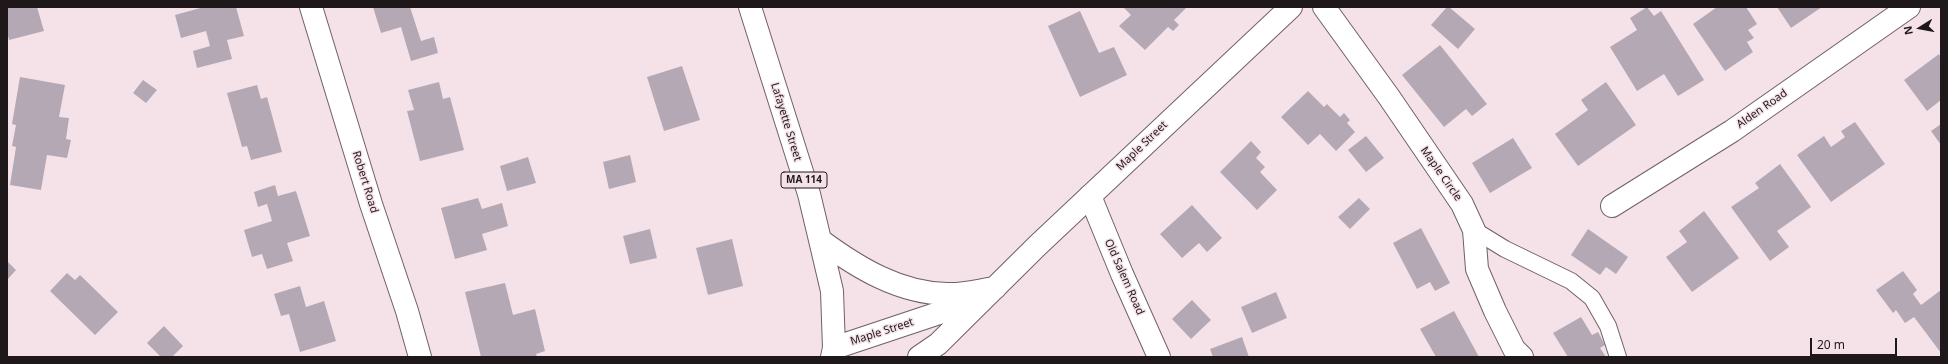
<!DOCTYPE html>
<style>
body{margin:0}
#map{position:relative;width:1948px;height:364px;overflow:hidden;background:#f5e2e9;font-family:"Noto Sans",sans-serif}
canvas{display:block}
.frame{position:absolute;inset:0;border:8px solid #1f181b;pointer-events:none}
.north{position:absolute;left:1900px;top:8px;width:40px;height:40px;-webkit-text-stroke:3px #f5e2e9;paint-order:stroke;rotate:259deg;font-size:11px;font-weight:700;line-height:16px;text-align:center;color:#1f181b}
.north::after{content:'';display:block;margin:auto;width:14px;height:18px;background:#1f181b;clip-path:polygon(50% 0,100% 100%,50% 72%,0 100%)}
.scale{position:absolute;left:1810px;top:338px;width:87px;height:18px;box-sizing:border-box;border:2px solid #1f181b;border-top:0;padding-left:5px;font-size:12px;line-height:14px;white-space:nowrap;color:#1f181b;-webkit-text-stroke:3px #f5e2e9;paint-order:stroke}
</style>
<div id="map">
<canvas width="1948" height="364"></canvas>
<div class="frame"></div>
<div class="north">N</div>
<div class="scale">20 m</div>
</div>
<script>
const ctx = document.querySelector('canvas').getContext('2d');
ctx.lineJoin = 'round';
function fillPath(path, color) { ctx.fillStyle = color; ctx.fill(path, 'evenodd'); }
function strokePath(path, color, width, dash) { ctx.strokeStyle = color; ctx.lineWidth = width; ctx.lineCap = dash ? 'butt' : 'round'; ctx.setLineDash(dash || []); ctx.stroke(path); }
function label(font, color, halo, rows, align = 'center') {
  ctx.font = font + ' "Noto Sans",sans-serif'; ctx.lineWidth = 3; ctx.setLineDash([]); ctx.textBaseline = 'middle'; ctx.strokeStyle = halo; ctx.fillStyle = color; for (const [text, x, y, turn = 0] of rows) {
    ctx.save(); ctx.translate(x, y); ctx.rotate((+turn || 0) * Math.PI / 180); ctx.textAlign = isNaN(turn) ? turn : align; if (halo) ctx.strokeText(text, 0, 0); ctx.fillText(text, 0, 0); ctx.restore();
  }
}
fillPath(new Path2D(`
 M7,7H37L44,31L9,40L7,32Z
 M204,7H236L244,36L227,40L232,59L197,68L193,51L210,46L206,31L181,38L175,15Z
 M373,7H410L421,41L434,37L438,53L411,61L401,27L381,33Z
 M1123,7H1187L1174,20L1179,25L1173,31L1168,27L1145,50L1119,26L1131,15Z
 M1447,7H1449L1475,29L1458,49L1431,25Z
 M1647,7L1654,16L1661,11L1704,80L1678,96L1664,74L1637,91L1610,47L1637,30L1630,18Z
 M1717,7H1746L1757,24L1748,30L1754,38L1747,42L1753,52L1725,71L1693,24Z
 M1777,7H1822L1791,28Z
 M1080,11L1099,53L1114,47L1127,75L1080,97L1048,26Z
 M1440,45L1487,104L1472,116L1466,109L1444,127L1402,75Z
 M1939,54L1941,58V100L1927,111L1904,80Z
 M682,66L700,120L664,131L647,77Z
 M20,77L65,85L59,117L69,118L66,139L71,140L67,158L47,155L41,190L10,185L16,147L12,146L16,125L12,124Z
 M143,80L157,90L146,103L133,93Z
 M439,82L443,99L450,97L464,150L420,161L407,111L414,110L408,90Z
 M1606,82L1636,125L1578,166L1555,134L1588,110L1581,100Z
 M257,85L261,99L267,97L282,152L251,160L247,146L242,147L227,93Z
 M1308,91L1324,107L1327,104L1340,117L1344,113L1350,120L1347,123L1355,132L1336,151L1320,134L1308,145L1281,117Z
 M1855,122L1885,164L1831,202L1797,155L1824,136L1831,147L1845,137L1841,131Z
 M1941,124V145L1931,131Z
 M1366,136L1384,158L1366,172L1348,150Z
 M1513,138L1532,168L1490,193L1472,163Z
 M1251,141L1261,152L1256,158L1265,167L1260,172L1277,190L1257,210L1220,172Z
 M630,155L636,182L609,189L603,162Z
 M528,157L536,183L507,191L500,166Z
 M1780,164L1811,207L1777,231L1789,247L1770,261L1731,207L1759,188L1755,183Z
 M275,185L278,196L296,191L310,236L287,243L293,261L267,269L262,254L252,257L244,230L272,221L267,204L258,207L254,192Z
 M478,198L482,209L502,203L508,226L482,234L487,250L455,259L441,208Z
 M1359,198L1370,209L1350,229L1338,217Z
 M1192,205L1222,238L1207,252L1199,243L1182,258L1160,234Z
 M1704,211L1739,258L1692,292L1666,257L1687,242L1679,231Z
 M1421,228L1450,283L1435,291L1430,282L1417,289L1393,243Z
 M650,229L657,258L630,264L623,236Z
 M1588,229L1628,257L1616,274L1606,267L1600,275L1571,255Z
 M732,239L743,286L708,295L696,248Z
 M7,261L16,270L7,280Z
 M1903,271L1917,290L1913,294L1921,305L1941,290V353L1914,317L1905,323L1896,310L1893,313L1876,290Z
 M67,273L75,280L80,275L118,312L95,335L50,291Z
 M505,283L513,315L535,309L545,351L536,354L537,357H481L465,292Z
 M300,286L306,307L324,301L336,341L300,352L289,314L281,316L274,294Z
 M1276,292L1287,318L1252,333L1241,307Z
 M1192,300L1211,320L1191,339L1172,319Z
 M1454,311L1479,357H1436L1420,329Z
 M1581,317L1592,335L1598,332L1605,345L1600,348L1606,357H1568L1553,333Z
 M164,326L183,346L172,357H161L147,343Z
 M1242,337L1249,357H1213L1210,349Z`), '#b5a8b5');
const service = new Path2D(`
 M1474,230L1505,249L1571,281L1592,298L1608,326L1618,357`);
const minor = new Path2D(`
 M311,7L371,204L407,311L420,357
 M1324,7L1389,97L1462,204L1474,230L1477,269L1495,311L1514,349L1522,357
 M1090,196L1122,274L1159,357
 M1612,206L1732,131L1909,7`);
const primary = new Path2D(`
 M750,7L809,194L820,240L832,291L834,348L832,357
 M820,240C858,268 899,293 947,294C963,295 980,290 995,288
 M834,348L942,312L974,297
 M919,357L938,344L1038,245L1291,7`);
strokePath(service, '#716067', 18);
strokePath(minor, '#716067', 24);
strokePath(primary, '#716067', 24);
strokePath(service, '#fff', 16);
strokePath(minor, '#fff', 22);
strokePath(primary, '#fff', 22);
for (const [x, y, w] of [
 [804,180,46]
]) { const box = new Path2D(); box.roundRect(x - w / 2, y - 8, w, 16, 3); ctx.fillStyle = '#f5e2e9'; ctx.fill(box); strokePath(box, '#1f181b', 1); }
label('bold 10px', '#1f181b', null, [
 ["MA 114",804,180]
]);
label('11px', '#1f181b', '#f5e2e9', [
 ["Alden Road",1762,109,-35],
 ["Lafayette Street",786,122,73],
 ["Maple Street",1142,146,-44],
 ["Maple Circle",1441,174,55],
 ["Robert Road",365,182,73],
 ["Old Salem Road",1124,277,66],
 ["Maple Street",882,332,-18]
]);
</script>
